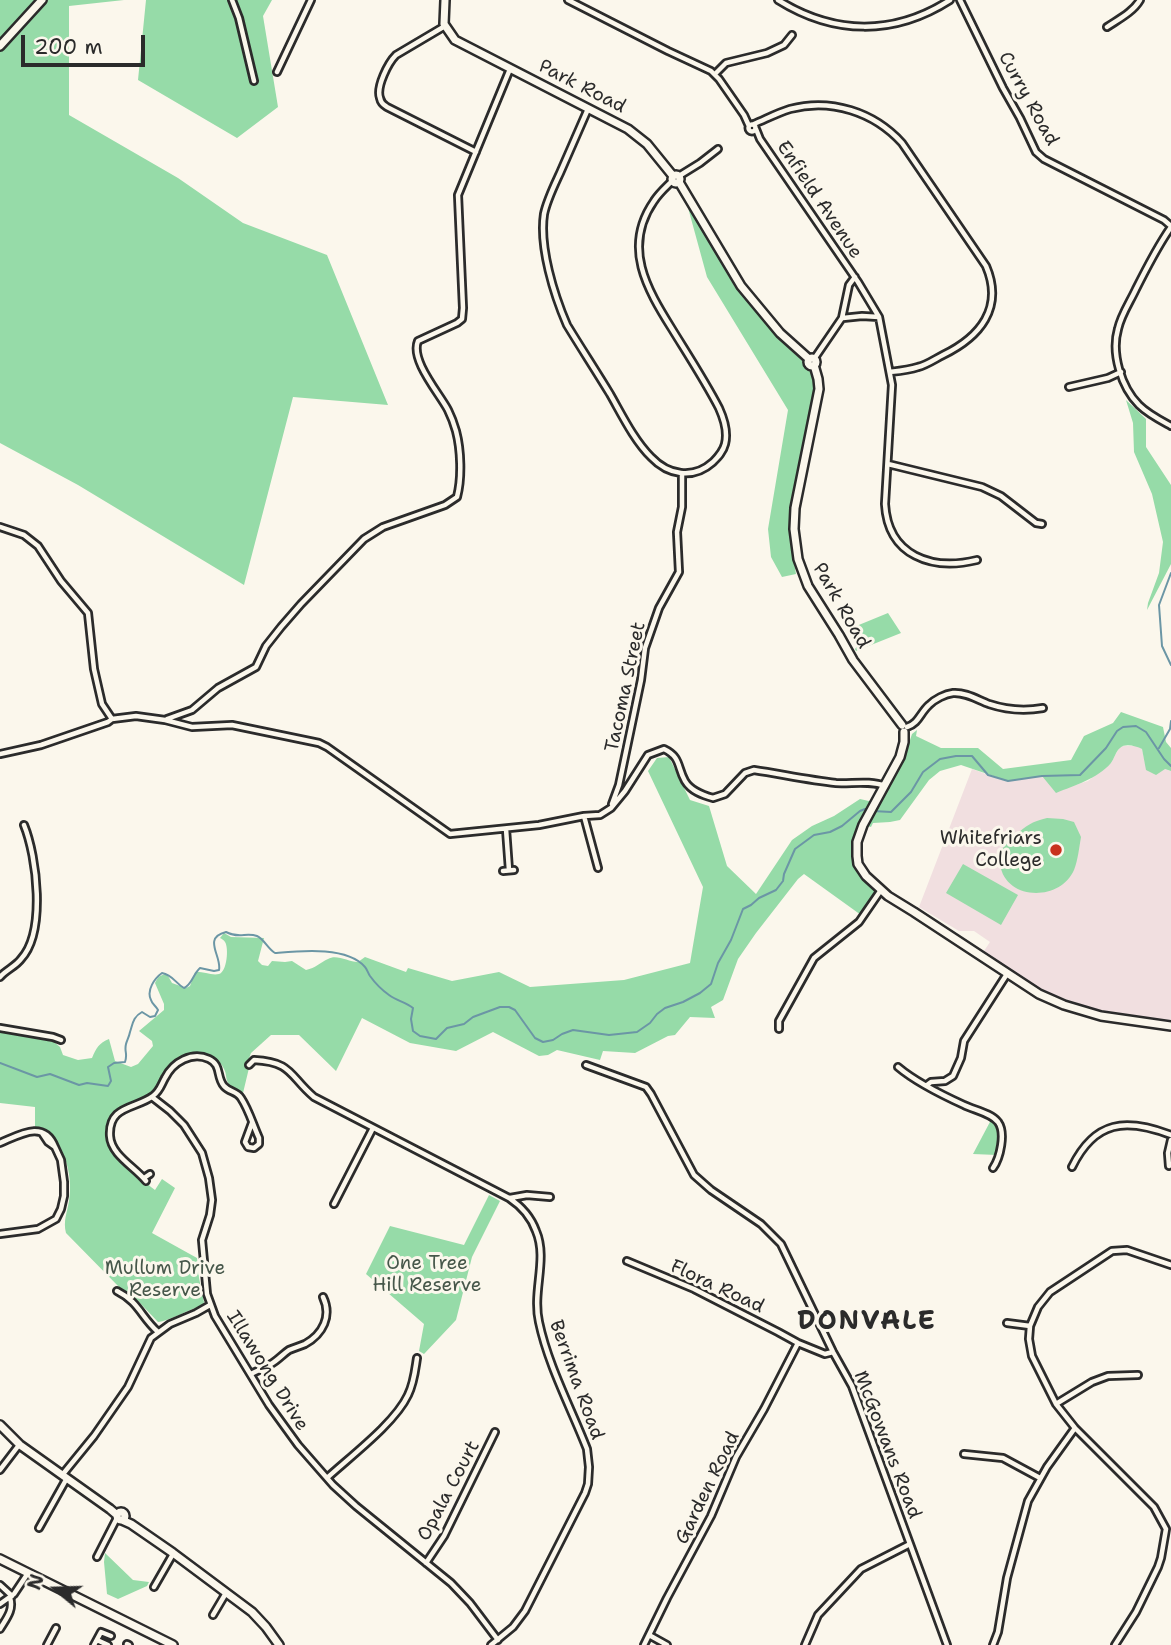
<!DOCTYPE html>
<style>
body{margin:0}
#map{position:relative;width:1171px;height:1645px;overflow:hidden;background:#fbf7ec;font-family:"Shantell Sans",sans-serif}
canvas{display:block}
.north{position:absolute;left:21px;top:1554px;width:70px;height:70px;-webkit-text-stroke:5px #fbf7ec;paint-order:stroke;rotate:289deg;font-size:19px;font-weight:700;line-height:28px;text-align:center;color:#2b2b2b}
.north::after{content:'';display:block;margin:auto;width:24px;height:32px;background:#2b2b2b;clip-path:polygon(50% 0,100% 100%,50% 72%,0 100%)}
.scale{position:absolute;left:21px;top:35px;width:124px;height:32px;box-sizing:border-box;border:4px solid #2b2b2b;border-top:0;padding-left:9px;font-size:21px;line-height:24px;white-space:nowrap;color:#2b2b2b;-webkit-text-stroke:5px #fbf7ec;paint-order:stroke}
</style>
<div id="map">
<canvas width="1171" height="1645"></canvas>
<div class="north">N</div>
<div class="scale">200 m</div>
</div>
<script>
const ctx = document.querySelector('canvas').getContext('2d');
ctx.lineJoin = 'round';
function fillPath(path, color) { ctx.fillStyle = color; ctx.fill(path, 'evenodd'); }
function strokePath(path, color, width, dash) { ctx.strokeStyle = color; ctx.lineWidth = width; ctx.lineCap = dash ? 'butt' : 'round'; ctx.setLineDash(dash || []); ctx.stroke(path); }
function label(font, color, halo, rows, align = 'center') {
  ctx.font = font + ' "Shantell Sans",sans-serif'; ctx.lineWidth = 6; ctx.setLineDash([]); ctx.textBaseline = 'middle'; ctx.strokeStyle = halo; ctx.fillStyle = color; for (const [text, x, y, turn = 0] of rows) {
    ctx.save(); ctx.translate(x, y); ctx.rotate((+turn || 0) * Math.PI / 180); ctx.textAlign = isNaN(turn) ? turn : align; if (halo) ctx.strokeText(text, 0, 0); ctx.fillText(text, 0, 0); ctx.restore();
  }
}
fillPath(new Path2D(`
 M1123,746H1138L1142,749L1145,763L1171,771V1021L1094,1009L1049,993L1028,982L984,951L990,942L974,931H959L919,907L972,769L989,775L1032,778L1042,776L1075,785L1088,781L1111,763L1119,748Z`), '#f1dfe0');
fillPath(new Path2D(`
 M0,0H124L69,6V115L178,178L243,223L327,255L388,405L293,397L244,585L78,485L0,443Z
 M146,0H272L263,16L278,107L237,138L138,80Z
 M687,204L735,287L786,346L807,365L814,378L813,403L790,511L789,532L796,574L782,577L771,557L768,529L788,410L707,277Z
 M1126,400L1146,419V447L1171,485V564L1147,610L1148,603L1159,573L1163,542L1152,494L1134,452L1133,423Z
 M888,613L901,633L856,651L855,649L859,644L849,629Z
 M1121,712L1163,727L1166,742L1171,748V771L1165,769L1156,775L1146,770L1142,749C1136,746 1125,743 1120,748C1116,751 1114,759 1111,763C1097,779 1075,785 1056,793L1042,776L1008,781L961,765L940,771L929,780L900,820L890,822L873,823L871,827L867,826L903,761L912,734L917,730L916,736L941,748H978L1003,769L1071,760L1084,736L1113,723Z
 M669,757L690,800L709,806L727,866L756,894L792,840L812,826L834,816L860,799L873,802C863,821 845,845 857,867C862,875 870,882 876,889V892L861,915L804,874L798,879L756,933L738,959L723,1000L711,1007L715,1018L690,1017L675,1035L668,1036L635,1053L603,1051L600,1060L557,1050L548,1055L539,1056L493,1032L456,1051L410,1043L362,1018L336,1071L299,1035H271L251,1053L247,1064L249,1068L243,1093C238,1091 232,1089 229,1084C225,1079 227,1074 224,1069C220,1059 209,1054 198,1054C183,1053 170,1063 164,1076C160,1082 158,1089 152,1094C143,1101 131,1101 122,1107C109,1116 102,1135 111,1150C115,1156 122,1160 127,1164C137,1173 144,1182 155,1190L162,1179L175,1188L152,1233L197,1258L199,1278L204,1302L203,1305C191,1309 168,1321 158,1322L139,1302L120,1288L66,1233C63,1221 67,1213 69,1201C74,1175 63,1134 35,1127V1107L0,1103V1032L54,1042L60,1047L63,1055L78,1060L92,1058C96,1048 99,1043 109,1039L115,1061L131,1067L138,1064L153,1046L152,1041L139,1031L164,1010V1004L155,983C158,976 161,975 167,974L172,983L186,988L190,986L195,972C202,971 212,976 219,974C227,972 229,948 225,942C224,940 222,939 220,938L224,933L231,937L264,938L258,961L262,965L268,966L272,961L285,962L292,961L306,970C316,968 319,963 328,959C337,954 348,962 358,962L365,957L406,972L408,968L452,981L499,972L530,987L624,980L690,963L703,887L648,771L657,758Z
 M1047,818L1063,819L1074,822L1081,837C1079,848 1078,860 1074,870C1060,902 1005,901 1000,864C999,858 1000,853 1003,848C1006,844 1011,840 1015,836C1027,825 1031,822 1047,818Z
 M963,864L1018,895L1001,925L946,893Z
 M991,1120C1001,1128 999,1143 997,1155L973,1154Z
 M489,1195L500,1201L472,1257L456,1320L424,1354L419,1351L424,1324L366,1274L390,1226L464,1245Z
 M105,1553L133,1580L149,1582L147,1586L118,1599L107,1594L104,1562Z`), '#96dba8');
strokePath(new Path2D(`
 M1171,573L1159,605L1162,646L1171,665
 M1159,748L1170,729L1171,721
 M873,811L891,812L911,792L923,772L940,759L956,756H972L988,775L1008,781L1042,776L1080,775L1106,748L1117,731L1123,727L1136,726L1146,732L1164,759L1171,766
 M0,1063L37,1077L50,1074L79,1085L87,1083L108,1086L111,1081L108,1067L114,1063L125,1062C128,1053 124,1052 126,1044C127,1040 129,1037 130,1032C133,1023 133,1017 142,1012L150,1017L155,1016L158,1010C156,1006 152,1004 151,1000C146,990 155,978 162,973C173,975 175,983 184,988C192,985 193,974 200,968L214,971L219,970C222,956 202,938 226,932C239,939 246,932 257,936C264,939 268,949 275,953C300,951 347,946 365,967C367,969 368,973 370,976C375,983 382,990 389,995C397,1001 406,1002 413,1008L411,1019L413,1031L420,1036L436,1039L447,1028L464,1024L473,1017L500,1007H509L515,1010L535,1038L543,1042L553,1040L562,1034L573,1030L609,1035L637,1032L650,1023L657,1014L665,1008L683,1002L700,993L711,984L718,963L731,940L743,909L751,905L759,898L776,890L783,881L784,874L795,849L814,835L830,832L842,826L860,811L865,809L868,810`), '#6b96a5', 2);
const street = new Path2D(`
 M232,0L239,18L254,81
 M568,0L668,51L711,71L719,79L744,115L749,126
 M778,0C834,35 894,36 950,0
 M960,0L1003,88L1020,118L1036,152L1044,159L1164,220L1171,226
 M445,26L396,55C388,63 376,87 380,98C381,103 383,104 387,107L476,152
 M1107,27C1119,19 1133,12 1140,0
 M277,72L311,0
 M715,74L726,63L767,53L784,45L792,35
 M588,109C579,130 569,152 560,173C554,186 547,200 544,214C539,247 554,295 567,325C581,348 596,371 610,394C622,415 634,440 651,457C668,475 693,480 713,462C718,457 723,452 725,444C728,432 724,419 719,408C705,381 688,355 672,329C647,289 622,247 654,201C659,193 666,187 672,181
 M754,124C766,119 777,113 790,109C831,98 874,112 902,143L986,266C1004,308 980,337 943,355C935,359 927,365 918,367C909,370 899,371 890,372
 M748.5 128a3.5 3.5 0 1 1 7 0a3.5 3.5 0 1 1-7 0Z
 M756,129L760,139L858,282L879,317L892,385L885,504C888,556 932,571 977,560
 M679,176L700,163L718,149
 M1171,227C1157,247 1147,267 1136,289C1130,302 1121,315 1118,329C1111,353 1121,387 1139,405C1148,414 1160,420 1171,426
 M843,318L862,316L879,317
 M814,359L842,318L849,285L855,277
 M1069,387L1108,378L1121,372
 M888,464L982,487L1001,496L1036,523L1042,524
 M0,527L24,535L38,546L61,581L88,613L94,669L102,704L112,719
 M167,719L192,710L218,688L256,667L266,646L281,627L301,604L364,539L383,527L445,505L457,497C462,478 461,450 456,431C454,424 451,416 448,410C439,393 410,360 418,341L457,323L462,319L463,308L458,195L510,69
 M907,727C919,723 920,713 929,705C935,699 945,694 953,693C966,692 978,700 989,704C1007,710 1025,711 1043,708
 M0,754L41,745L108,722L112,719L136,716L165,720L192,727L232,725L319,743L327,747L450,834L539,825L584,816L600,815L611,808L625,791L648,755L664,749C681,757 677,767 685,781C691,791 702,795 713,798L725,794L745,773L754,770C781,774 808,780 836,783C851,784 870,780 885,786
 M612,804L619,785L627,747L641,680L645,648L659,608L679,572L677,532L682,507V474
 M584,816L598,868
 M506,829L509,870
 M503,871L514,870
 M0,977C6,970 16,966 21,959C46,932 37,857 24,825
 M0,1028L53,1037L61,1040
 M779,1029V1021L814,958L859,922L881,890
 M249,1065L254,1060C293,1062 289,1076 314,1097L509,1198C521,1206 531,1217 536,1231C548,1259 532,1291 539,1322C548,1365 571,1408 587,1449L589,1467L588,1484L585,1493L525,1611L513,1627L491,1645
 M586,1065L646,1087L651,1094L694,1175L711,1190L761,1224L781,1244L833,1352L852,1386L947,1645
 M898,1067C917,1083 942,1095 964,1105C974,1110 991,1113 998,1122C1006,1133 1000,1158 993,1168
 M927,1085L931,1082L945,1081L953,1076L961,1058L964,1041L1007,974
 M152,1097L170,1111L184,1125L202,1153L209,1178L212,1200L210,1215L202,1240L207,1294L215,1316L269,1405L298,1445L333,1485L356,1506L451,1583L470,1603L498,1640
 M0,1143C19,1135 44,1119 55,1147
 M1169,1166L1168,1153L1171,1140
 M1072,1167C1095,1120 1126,1118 1171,1135
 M144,1178L150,1174
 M146,1181C135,1167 111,1155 110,1136C108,1105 136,1109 153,1096C160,1091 161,1085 165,1078C173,1062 192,1051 209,1059C222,1065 216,1077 224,1086C229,1092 237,1091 241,1098C249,1110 253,1125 259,1138V1144L254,1148L248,1147L245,1142L252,1123
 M510,1198L527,1195L550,1197
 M334,1204L373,1128
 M0,1234L38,1229L56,1219L61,1209L64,1196V1182L61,1160L55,1147L48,1142L42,1133
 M627,1261L694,1289L778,1332L798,1343L825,1354L833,1352
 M117,1291C139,1302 141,1317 158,1332
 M1007,1323L1030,1326
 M251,1374C258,1370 265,1368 271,1364C278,1360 283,1354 289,1350C294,1348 300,1346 305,1344C323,1334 332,1316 323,1297
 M1056,1404L1092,1382L1108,1376L1138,1375
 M964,1454L1003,1458L1040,1478
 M0,1470L19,1445
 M63,1474L94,1436L128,1387L151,1338L170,1324L196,1313L210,1305
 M327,1478C351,1456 395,1423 408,1395C414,1383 415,1371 417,1358
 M39,1528L67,1478
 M97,1557L117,1518
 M426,1563L444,1536L495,1432
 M0,1585L12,1596
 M154,1587L173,1554
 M0,1604L14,1594L28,1573
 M213,1615L226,1593
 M0,1629C6,1619 14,1610 10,1598
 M649,1635L667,1645
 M97,1640L108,1645
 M127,1644L129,1645
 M47,1645L56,1628
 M94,1645L101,1632L111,1636
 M644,1645L667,1598L711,1516L736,1457L764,1409L798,1343
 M805,1645L818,1615L861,1569L910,1544
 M993,1645L998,1632L1007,1578L1028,1501L1047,1467L1075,1428
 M1115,1645L1136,1612L1158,1567L1161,1558L1166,1529L1154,1507L1075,1428L1056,1404L1032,1356L1029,1339L1030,1326L1038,1307L1050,1292L1112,1251L1127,1250L1171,1265`);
const secondary = new Path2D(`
 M445,0L444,24L455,40L628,129L647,144L673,176
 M0,46L42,0
 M672 179a4 4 0 1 1 8 0a4 4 0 1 1-8 0Z
 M679,182L741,286L780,333L809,359
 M808 362a4 4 0 1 1 8 0a4 4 0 1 1-8 0Z
 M814,365L818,379L819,389L795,508L794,529L798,559L808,586L839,635L853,660L902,725
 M904,732V742L900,757L863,825L857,842V856L858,864L866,876L888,896L914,912L1039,994L1064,1005L1101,1016L1171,1026
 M0,1425L20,1445L110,1509L117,1515
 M117 1516a4 4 0 1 1 8 0a4 4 0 1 1-8 0Z
 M122,1520L131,1524L173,1553L252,1612L266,1627L279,1645`);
const primary = new Path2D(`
 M0,1559L173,1645`);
strokePath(street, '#2b2b2b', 10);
strokePath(secondary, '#2b2b2b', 12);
strokePath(primary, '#2b2b2b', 12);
strokePath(street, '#fbf7ec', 4.5);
strokePath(secondary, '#fbf7ec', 7);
strokePath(primary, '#fbf7ec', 7);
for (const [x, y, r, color] of [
 [1056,850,7,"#c8321e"]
]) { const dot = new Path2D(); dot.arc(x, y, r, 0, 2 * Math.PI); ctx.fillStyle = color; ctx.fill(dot); strokePath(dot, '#fbf7ec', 2.5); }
label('19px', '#2b2b2b', '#fbf7ec', [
 ["Park Road",582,87,27],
 ["Curry Road",1028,99,61],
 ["Enfield Avenue",819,200,56],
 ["Park Road",841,606,60],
 ["Tacoma Street",626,687,-78],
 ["Flora Road",717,1287,25],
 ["Illawong Drive",267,1371,58],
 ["Berrima Road",576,1380,70],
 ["McGowans Road",887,1445,69],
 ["Garden Road",708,1488,-64],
 ["Opala Court",449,1491,-62]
]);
label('19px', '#2b2b2b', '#fbf7ec', [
 ["Whitefriars",1042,839],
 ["College",1042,861]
], 'right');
label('19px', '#46574a', '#fbf7ec', [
 ["One Tree",427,1264],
 ["Hill Reserve",427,1286],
 ["Mullum Drive",165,1269],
 ["Reserve",165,1291]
]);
ctx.letterSpacing = '2px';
label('bold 26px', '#2b2b2b', '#fbf7ec', [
 ["DONVALE",867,1322]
]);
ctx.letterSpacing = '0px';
</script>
